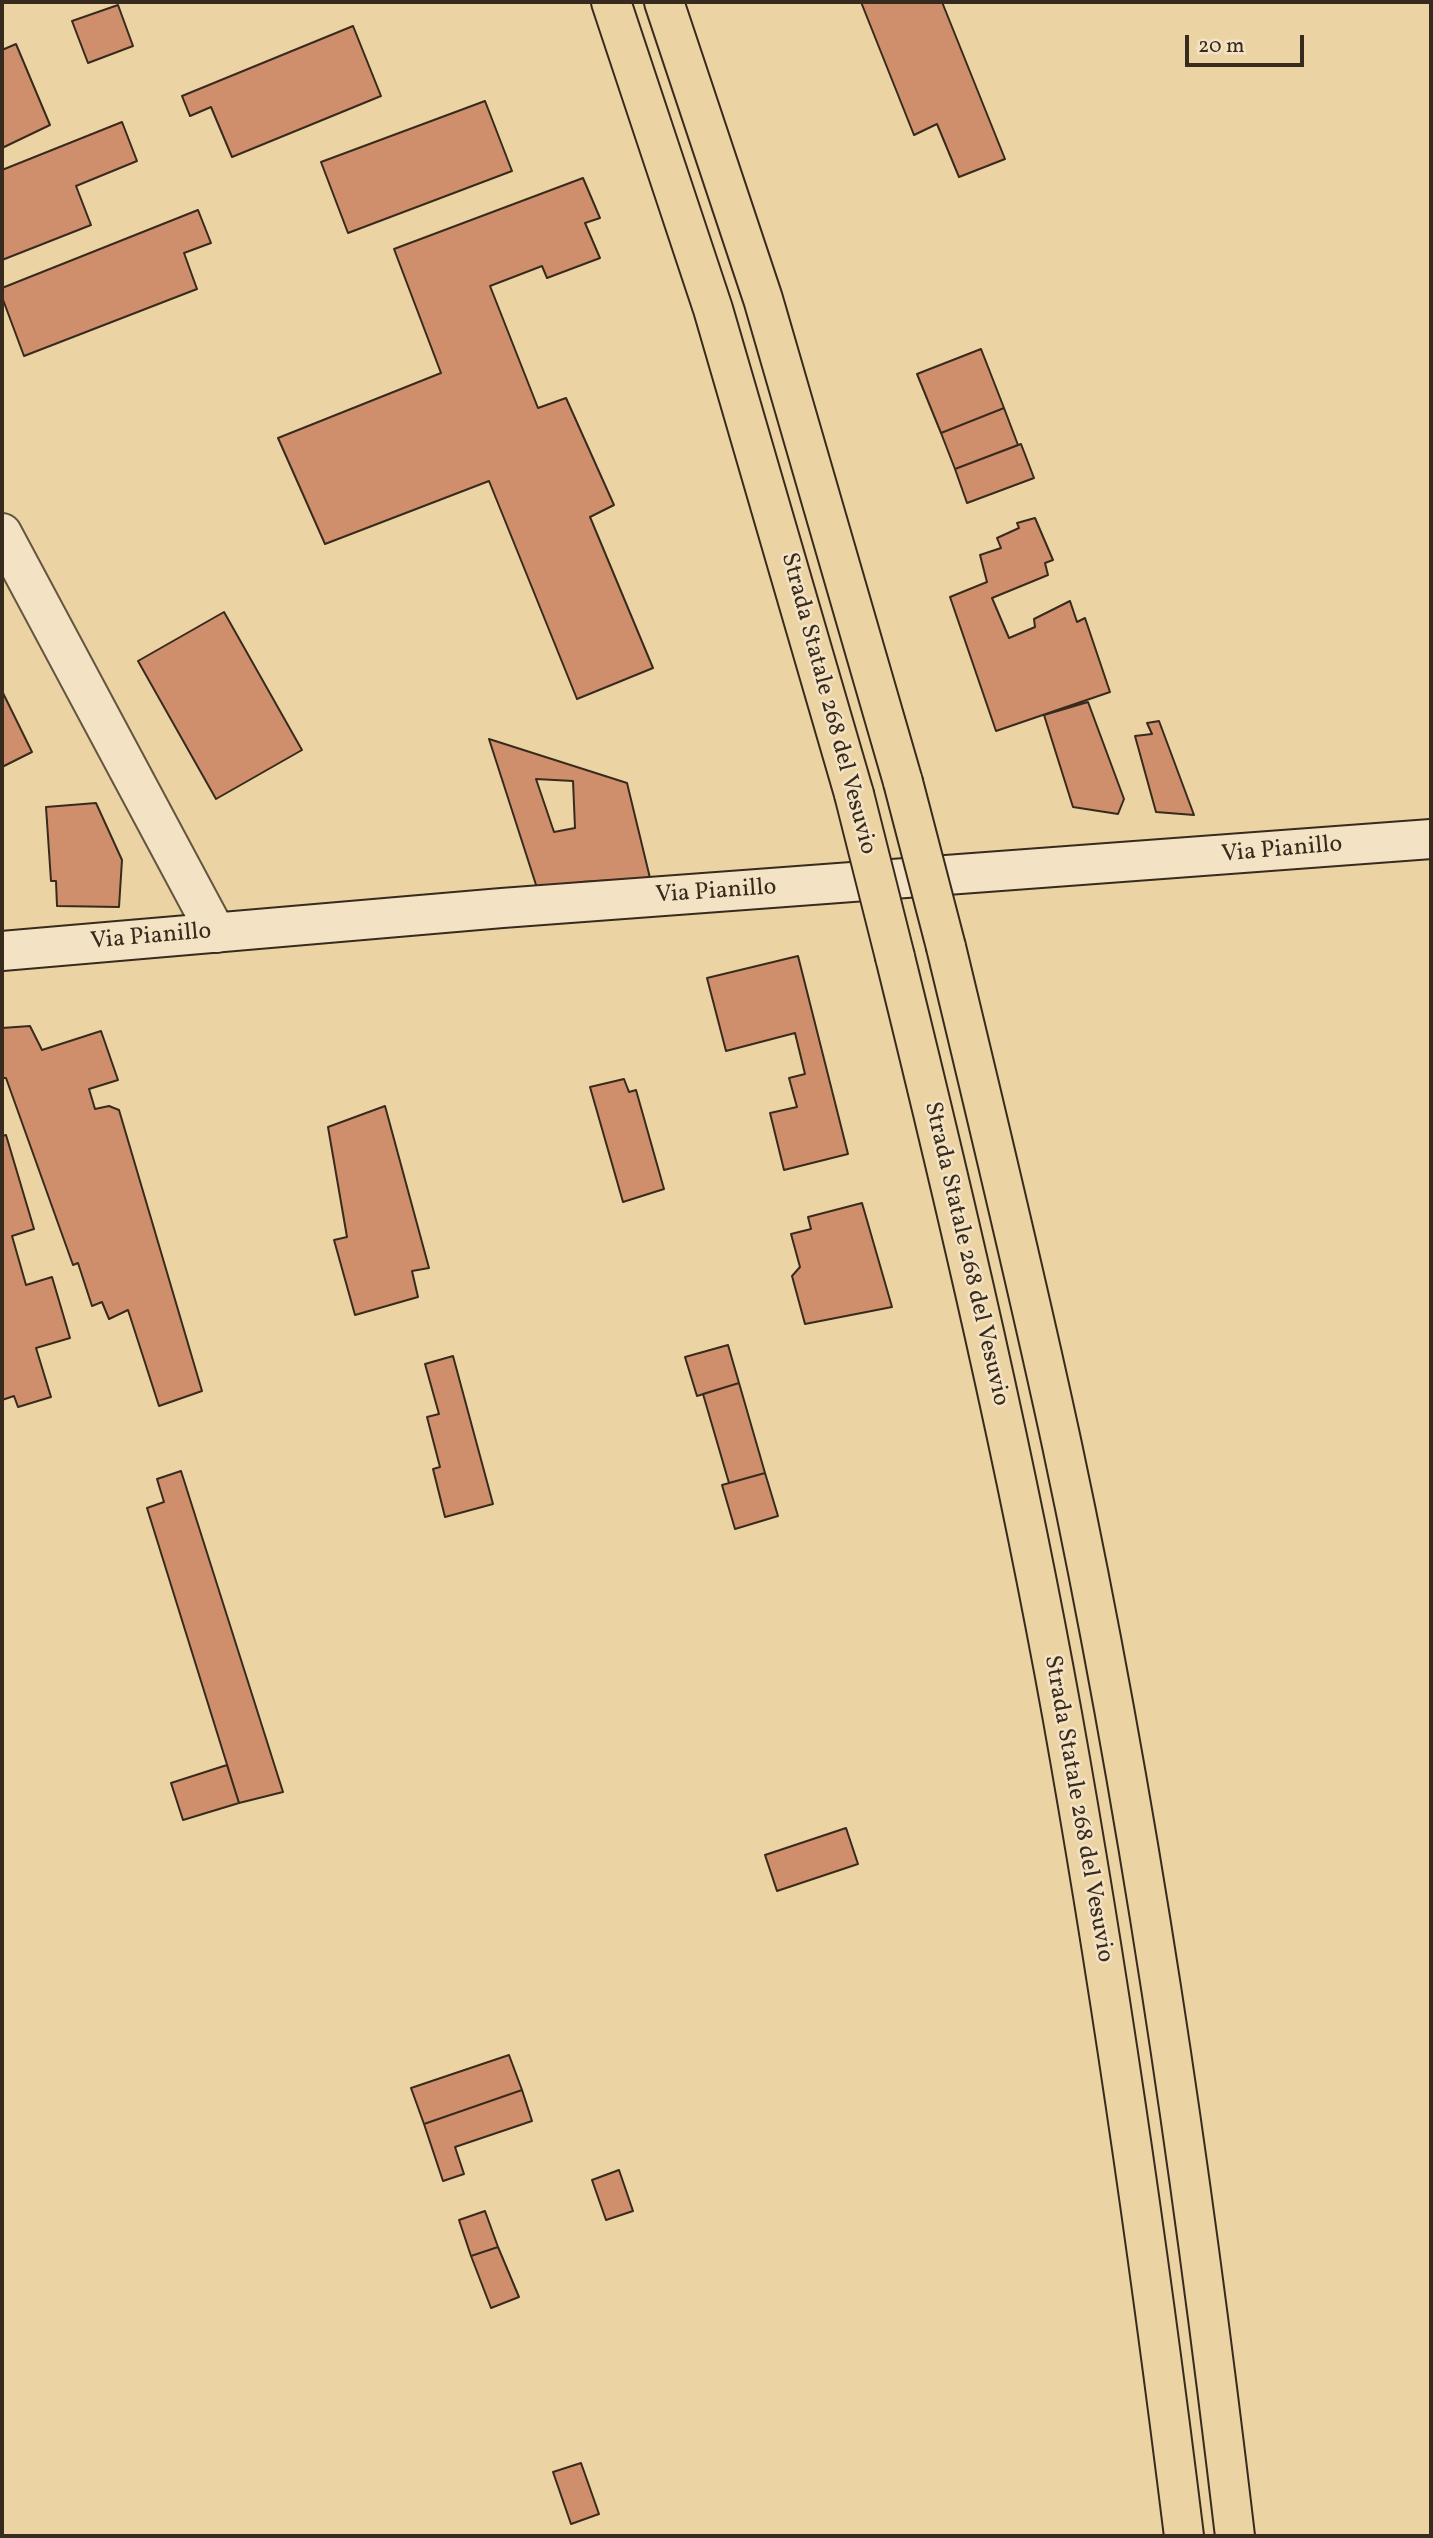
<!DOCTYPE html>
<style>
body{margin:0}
#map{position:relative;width:1433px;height:2538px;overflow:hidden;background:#ecd3a4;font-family:Vollkorn,serif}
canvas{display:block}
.frame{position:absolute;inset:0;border:4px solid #372b1e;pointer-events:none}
.scale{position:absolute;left:1185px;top:35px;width:119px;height:32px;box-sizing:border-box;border:4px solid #372b1e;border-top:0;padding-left:9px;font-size:21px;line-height:24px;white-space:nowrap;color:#372b1e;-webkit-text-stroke:5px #f3e2c4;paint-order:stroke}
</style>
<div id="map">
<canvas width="1433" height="2538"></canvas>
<div class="frame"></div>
<div class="scale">20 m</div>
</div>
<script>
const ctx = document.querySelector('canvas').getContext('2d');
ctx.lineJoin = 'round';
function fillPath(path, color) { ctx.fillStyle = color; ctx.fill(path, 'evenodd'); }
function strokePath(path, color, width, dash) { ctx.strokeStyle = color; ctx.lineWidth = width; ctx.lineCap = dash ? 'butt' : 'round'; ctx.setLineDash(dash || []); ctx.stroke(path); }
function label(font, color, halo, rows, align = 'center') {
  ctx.font = font + ' Vollkorn,serif'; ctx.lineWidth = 5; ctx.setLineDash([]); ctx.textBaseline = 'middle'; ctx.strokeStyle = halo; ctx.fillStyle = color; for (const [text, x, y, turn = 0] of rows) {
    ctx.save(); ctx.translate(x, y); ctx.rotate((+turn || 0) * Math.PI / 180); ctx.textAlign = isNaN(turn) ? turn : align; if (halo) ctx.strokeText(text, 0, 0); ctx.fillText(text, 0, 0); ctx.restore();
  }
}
const building = new Path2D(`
 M861,2H942L1005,159L959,177L937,124L914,135Z
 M118,5L133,46L88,63L72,21Z
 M353,26L381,96L232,157L211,107L190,116L182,96Z
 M16,44L50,125L2,148V50Z
 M485,101L512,171L348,233L321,162Z
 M122,122L137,161L76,186L91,225L2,260V170Z
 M583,178L600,218L585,223L600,258L547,278L542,266L490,286L538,408L566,398L614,505L590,517L653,668L577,699L489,481L325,544L278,438L441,373L394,249Z
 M198,210L211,243L184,253L197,289L24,356L2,297V288Z
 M981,349L1004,408L941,433L917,374Z
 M1004,408L1018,445L955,469L941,433Z
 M1021,444L1034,478L967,503L955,469Z
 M1035,518L1053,560L1045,563L1048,575L992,598L1009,638L1035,627L1034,619L1070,601L1077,622L1085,618L1110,692L996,731L950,597L987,582L980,555L1001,548L997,538L1019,528L1017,523Z
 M224,612L302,750L216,799L138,661Z
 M2,691L32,752L2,767Z
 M1088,702L1124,799L1118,814L1073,807L1044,715Z
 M1159,721L1194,815L1156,812L1135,736L1152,734L1147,723Z
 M489,739L627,783L650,878L582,882L538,891ZM536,779L573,781L575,828L554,832Z
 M96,803L122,860L119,907L57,906L56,881H51L46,807Z
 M798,956L848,1154L784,1170L770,1113L797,1107L789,1078L805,1074L795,1033L726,1051L707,978Z
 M30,1026L42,1050L101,1031L118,1080L89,1089L95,1109L109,1106L119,1110L202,1391L159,1406L128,1310L109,1319L102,1302L92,1306L78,1263L73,1265L6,1078H2V1028Z
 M624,1079L629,1092L636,1090L664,1189L623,1202L590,1087Z
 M385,1106L429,1268L412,1271L418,1297L355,1315L334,1240L347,1237L328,1127Z
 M6,1135L34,1229L12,1236L26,1285L52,1277L70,1338L36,1348L51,1397L18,1407L14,1396L2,1400V1136Z
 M862,1203L892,1307L805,1324L792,1276L800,1267L791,1234L811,1229L808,1217Z
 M728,1345L739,1383L697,1396L685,1357Z
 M453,1356L493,1504L445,1517L433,1469L440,1467L427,1417L439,1414L425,1364Z
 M739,1383L765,1473L729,1483L703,1394Z
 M181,1471L283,1792L239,1803L147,1508L164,1502L157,1479Z
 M765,1473L778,1516L735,1529L722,1485Z
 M227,1765L239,1803L183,1820L171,1783Z
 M846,1828L858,1864L777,1891L765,1855Z
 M509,2055L522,2090L424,2124L411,2088Z
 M522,2090L532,2121L455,2147L464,2174L443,2181L424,2124Z
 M619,2170L633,2211L606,2220L592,2180Z
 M485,2211L498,2247L471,2256L459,2220Z
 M498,2247L519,2297L491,2308L471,2256Z
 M581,2463L599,2514L571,2524L553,2472Z`);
fillPath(building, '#d08f6c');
strokePath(building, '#372b1e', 2);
const street = new Path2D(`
 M2,533L216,933`);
const secondary = new Path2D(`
 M2,951L502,908L1431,839`);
const highway = new Path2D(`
 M611,2L713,309L854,794
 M664,2L763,299L903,782
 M946,947C986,1113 1026,1278 1062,1445C1139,1806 1192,2171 1235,2536
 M895,957C957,1208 1016,1460 1062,1714C1111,1987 1150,2261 1184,2536`);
strokePath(street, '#645540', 42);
strokePath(secondary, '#372b1e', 42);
strokePath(highway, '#372b1e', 42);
strokePath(street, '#f3e2c4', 38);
strokePath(secondary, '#f3e2c4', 38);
strokePath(highway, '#ecd3a4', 38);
const highwayBridge = new Path2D(`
 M903,782L946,947
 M854,794L895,957`);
strokePath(highwayBridge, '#372b1e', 42, []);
strokePath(highwayBridge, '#ecd3a4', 38);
label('24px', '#372b1e', '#f3e2c4', [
 ["Strada Statale 268 del Vesuvio",827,704,75],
 ["Via Pianillo",1282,851,-5],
 ["Via Pianillo",716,893,-4],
 ["Via Pianillo",151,938,-5],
 ["Strada Statale 268 del Vesuvio",965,1254,77],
 ["Strada Statale 268 del Vesuvio",1077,1809,80]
]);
</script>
